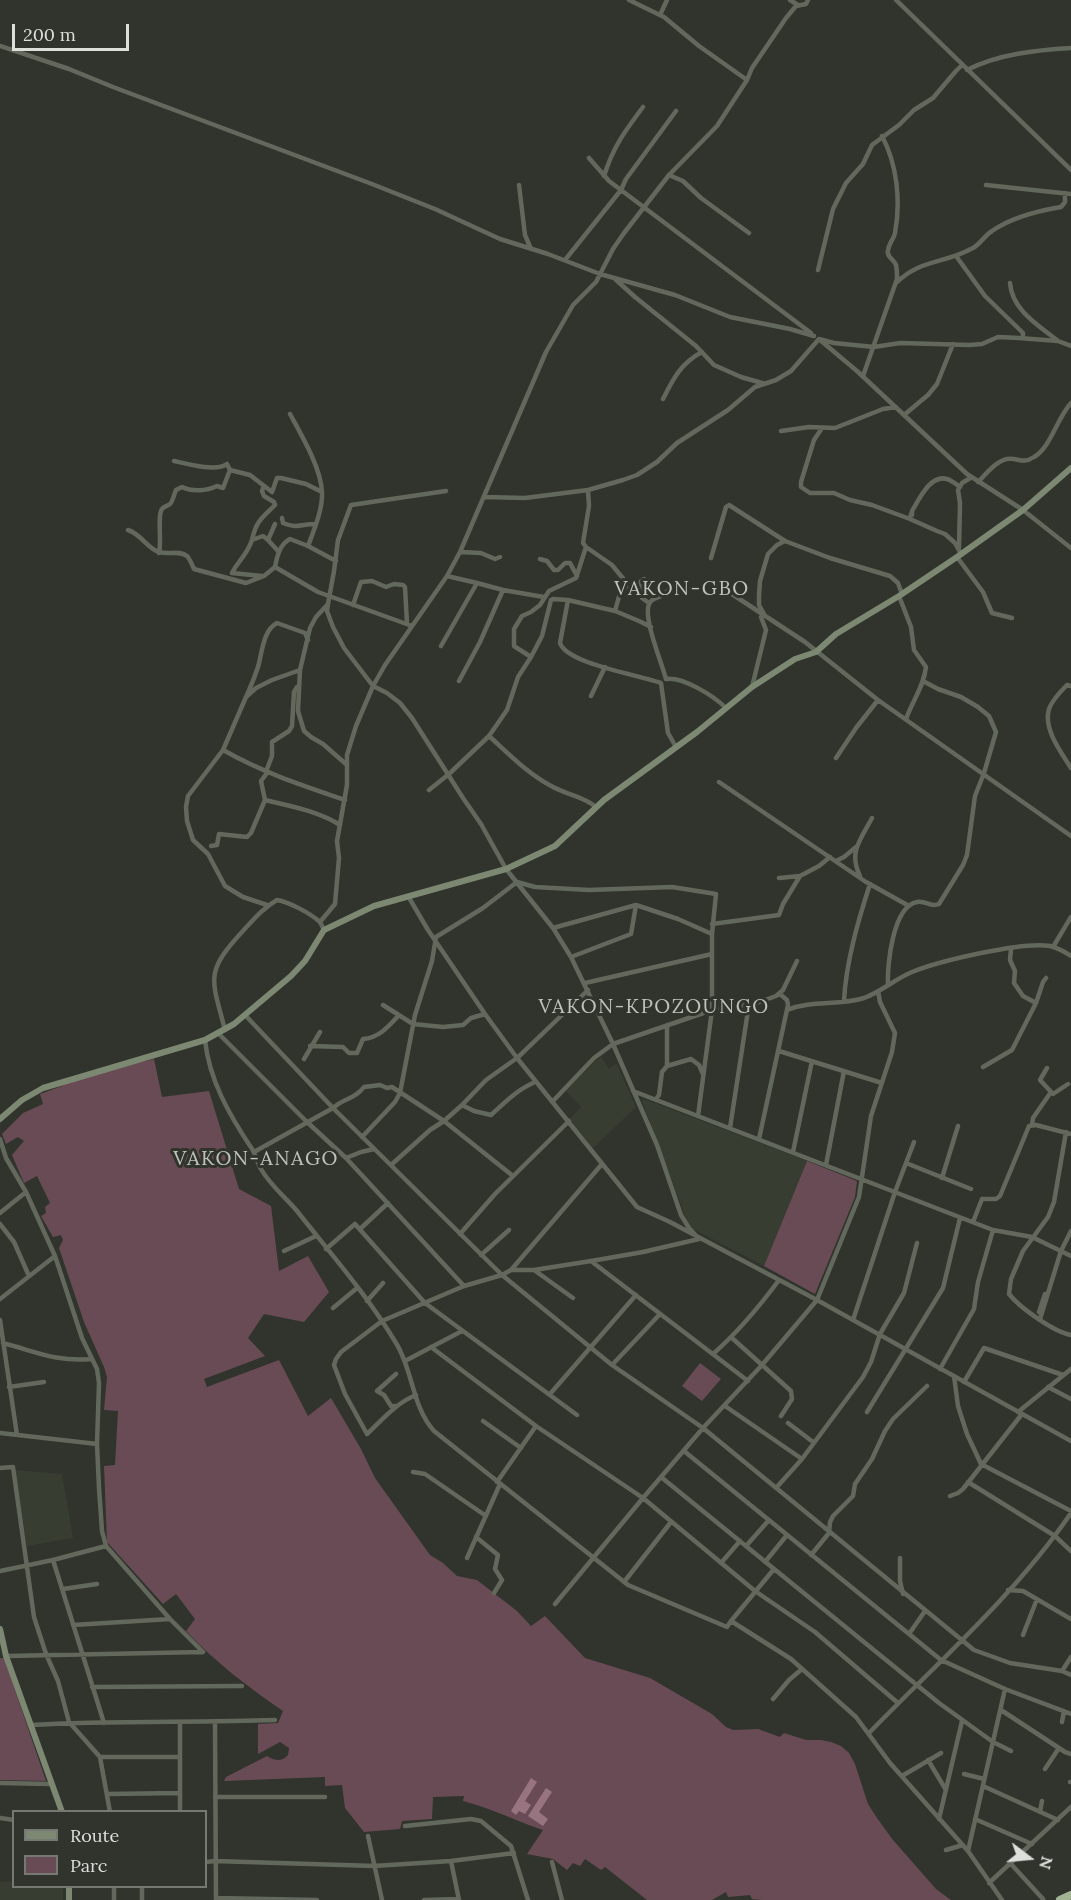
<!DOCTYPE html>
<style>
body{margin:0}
#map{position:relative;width:1071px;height:1900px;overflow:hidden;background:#30342d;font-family:Lora,serif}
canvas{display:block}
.legend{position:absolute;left:12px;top:1810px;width:195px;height:78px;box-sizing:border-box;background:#30342d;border:2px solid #757873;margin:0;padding:8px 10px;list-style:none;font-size:18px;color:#dddfdb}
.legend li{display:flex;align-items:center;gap:12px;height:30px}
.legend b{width:30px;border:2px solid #757873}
.north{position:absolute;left:999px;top:1828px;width:60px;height:60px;-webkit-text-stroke:4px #30342d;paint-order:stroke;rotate:106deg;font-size:16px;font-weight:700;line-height:24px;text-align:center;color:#dddfdb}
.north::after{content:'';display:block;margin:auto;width:21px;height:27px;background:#dddfdb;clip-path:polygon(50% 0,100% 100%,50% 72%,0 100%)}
.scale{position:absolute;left:12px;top:24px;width:117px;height:27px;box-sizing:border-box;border:3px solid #dddfdb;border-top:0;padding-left:8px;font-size:18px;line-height:21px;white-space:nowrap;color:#dddfdb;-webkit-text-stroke:4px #30342d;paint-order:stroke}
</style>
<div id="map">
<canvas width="1071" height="1900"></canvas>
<ul class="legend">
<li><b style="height:8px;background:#7d8873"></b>Route</li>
<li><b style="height:16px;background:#694b55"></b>Parc</li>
</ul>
<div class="north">N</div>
<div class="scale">200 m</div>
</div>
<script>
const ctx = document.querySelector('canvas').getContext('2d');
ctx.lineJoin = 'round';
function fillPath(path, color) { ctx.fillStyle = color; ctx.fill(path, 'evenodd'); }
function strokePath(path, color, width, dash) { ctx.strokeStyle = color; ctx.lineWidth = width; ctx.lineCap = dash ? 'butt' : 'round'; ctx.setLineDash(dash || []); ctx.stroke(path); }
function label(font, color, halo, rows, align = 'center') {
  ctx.font = font + ' Lora,serif'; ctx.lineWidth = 6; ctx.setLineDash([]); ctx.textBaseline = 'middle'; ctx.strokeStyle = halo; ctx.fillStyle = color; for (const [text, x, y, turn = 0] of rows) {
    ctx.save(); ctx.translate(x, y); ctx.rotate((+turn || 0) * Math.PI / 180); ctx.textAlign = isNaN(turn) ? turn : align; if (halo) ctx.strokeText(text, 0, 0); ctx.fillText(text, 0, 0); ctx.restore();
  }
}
fillPath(new Path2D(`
 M601,1056L609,1069L616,1063L636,1107L593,1148L570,1119L581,1107L566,1091Z
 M644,1099L807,1161L764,1266L693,1229L688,1223L642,1101Z
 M15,1470L62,1474L73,1538L27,1546Z
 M13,1881L14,1886L63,1887V1900H0V1882Z`), '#373e31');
fillPath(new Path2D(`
 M154,1059L162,1097L209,1091L239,1189L271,1206L279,1271L308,1256L329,1292L304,1322L264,1314L248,1338L265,1356L204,1379L207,1387L279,1360L308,1416L331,1398L361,1449L375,1478L430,1555L443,1563L457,1576L477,1580L517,1611L531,1626L545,1616L585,1658L650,1678L712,1714L726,1727L733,1730L758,1729L780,1737L784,1733L806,1740H821L831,1742L841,1746L849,1753L855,1764L868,1804L877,1818L893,1840L936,1889L951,1900H761L752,1899L750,1895L728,1897L726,1892L712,1900H647L605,1867L601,1870L585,1859L580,1866L573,1863L567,1870L553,1859L527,1854L543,1830C516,1821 491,1808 463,1801L464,1796L433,1797L432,1819L402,1821L400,1829L364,1832L345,1808L342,1785L325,1786V1777L224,1781L226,1777L267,1756C275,1761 282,1762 288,1755L289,1748L280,1742L258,1754V1724L278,1723L283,1711C248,1687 215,1662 186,1631L195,1619L176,1594L163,1604L107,1542L104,1466L115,1465L118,1411L104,1410L107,1377L104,1367L84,1322L59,1248L63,1240L61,1235L53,1237L41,1216L46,1213L45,1207L50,1203L37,1176L24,1183L12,1155L24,1141L18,1137L6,1144L2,1134L23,1113L43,1104L40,1094L62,1086L67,1082L107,1070Z
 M807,1161L857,1181L855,1197L815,1294L764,1266Z
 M700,1363L721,1379L702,1401L682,1386Z
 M0,1658H4L46,1781L0,1780Z`), '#694b55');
fillPath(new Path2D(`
 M531,1778L537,1782L525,1801L531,1805L525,1814L519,1811L516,1815L511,1811Z
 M546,1788L552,1792L539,1812L548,1819L543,1826L528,1816Z`), '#987480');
strokePath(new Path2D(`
 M629,0L664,17L699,46L747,80
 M790,0L798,5
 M896,0L1071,170
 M660,15L667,0
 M0,46L69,69L113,87L372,184L435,209L500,239L548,254L600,274L675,295L730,317L790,329L814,336
 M967,70C998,54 1037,50 1071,48
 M589,158L609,181L811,333
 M669,175L683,181L701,198L749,233
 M604,176C613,147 625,131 643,107
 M519,185L525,235L531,249
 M986,185L1071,194
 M956,256L985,296L1019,329L1023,333V338
 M565,260L621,190L626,179L676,111
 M818,270L833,209L846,183L863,164L872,145L899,125L914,110L933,98L955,72L962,65
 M615,279L635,297L696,346L714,365L741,377L762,383
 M896,283C921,259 943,264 971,249C979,246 984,236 992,231C1012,217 1037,211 1061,207L1065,202V193
 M1010,283C1012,310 1038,325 1058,341
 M820,340L857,371L967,474L1023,510L1071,548
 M863,376L897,279C897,275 897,270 896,265C894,259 886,257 888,250C889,243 894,239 895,233C901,201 897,164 882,136
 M663,399C673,379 681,363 702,352
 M290,414C301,434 321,468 322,492C323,509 314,530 308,546L336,561
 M904,415L928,395L937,384L953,344
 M822,428L814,440L801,482V487L810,493H834L850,500L872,505L910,519L937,531L945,534L955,543L961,554
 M781,431L809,427L835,428L883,409L896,407
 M174,461C187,464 216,472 227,464L230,470L250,475L272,492L277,478H281L306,484L322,492
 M978,482C986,474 996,461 1007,459C1018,457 1022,465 1034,457C1051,447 1057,418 1071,403
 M484,497L525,498L588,490
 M282,518L283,523C297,529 302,524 315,524
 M910,519L911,514L912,515V511C919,500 930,474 947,479C951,480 956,484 960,487
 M275,524L268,540L279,552
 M128,530C141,534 148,549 159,552C168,555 180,550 187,556C190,559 192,565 194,569L246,583L264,576L275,567L318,592L412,626
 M252,540C256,521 262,518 275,505L274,502L264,496L262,491L264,486
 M586,547L612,565L626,582V587L620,593L615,611L639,621L651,627
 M959,548L960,503L958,490L962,483L972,477
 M460,552L481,553L495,559L500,557
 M159,553C162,542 157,515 162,509C164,506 168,506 170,504C173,501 174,494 176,490L182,487C192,492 207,491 217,486L223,488L230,470
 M957,557L983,592L992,613L1012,618
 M711,558L726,507L729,505L785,541L830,558L890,576L898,583L902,594
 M540,559L547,561L554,570H558L565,563H570L577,576
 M275,567C277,556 280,544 290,539L308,546
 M262,576L232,573C239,559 246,557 252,540L263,536L268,540
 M644,579L641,581L640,590L642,598L649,603
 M712,581L805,642L878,700L1071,836
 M477,583L503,590
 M899,596L911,627L914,650L926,667C924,686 912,702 906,719
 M568,600L615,611
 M328,604L316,617L310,628L300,670L298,711L304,731L311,737L323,744L347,765
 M353,605L361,582L372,581L386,587L394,584L403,585L405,587L407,624
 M441,646L477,583L447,576
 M531,657L542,636L551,600L553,599L568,600L560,643C567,664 640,675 661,683L668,733L676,747
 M666,679C662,663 643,619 649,604C652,597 660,598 665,594C667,592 669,589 671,587
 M666,679C682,676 714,696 726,708
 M459,681L480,642L503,590L544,597
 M1071,686L1067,685C1060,692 1052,700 1049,709C1043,729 1061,752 1071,768
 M752,687L766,630L761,617L764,614L759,605V595L760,581L768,554L777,545L785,541
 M247,695C251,686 255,676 258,667C262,653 263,630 277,623L305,633L308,640
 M591,696L605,667
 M489,736C509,754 529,775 553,787C568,795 583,796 596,807
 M223,750C264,773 301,785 345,800
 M836,758L856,728L878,700
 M267,769L272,756V742L289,731L292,726L294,692L297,687
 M719,782L866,882L909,906
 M429,790L449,774L489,736L507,710L518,677L531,657L514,646V629L522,616L531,612L540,605L549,591L576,578L586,547L583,543L589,506L588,490L623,480L637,475L657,462L677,443L728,410L755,387L776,380L791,371L819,339L834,343L874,347L900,343L969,345L982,344L998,337L1019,338L1058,341L1071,346
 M265,800C290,806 318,811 340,825
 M211,846L217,845L219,834L247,837L251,833L265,800L261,781L267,773
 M836,861L844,857L856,847
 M860,876C848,852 861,839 872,818
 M779,878L800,876
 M408,896L428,930L485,1014L517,1058L637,1207L670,1222L817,1300L1071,1441
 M267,905L243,897L225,886L208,854L193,840L187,821L186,807L188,796L223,750L246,697L256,688L272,680L300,670
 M712,924L779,915L783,904L800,876L819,866L830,857
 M553,928L636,905L678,919L712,934
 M324,930L320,922L335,904L339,858L337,841L347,785V755L356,726L373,686L385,665L447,576L460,552L546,352L573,305L596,282L613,249L624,233L669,175L717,126L747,80L752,68L786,18L796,6L806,4L808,0
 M1053,947L1071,917
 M1011,949L1010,960L1015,971L1014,983L1023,996L1036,1003
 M571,957L631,934L636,905
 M585,983L712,954
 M888,984C887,965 893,906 917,902C926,900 930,908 939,904L963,865L967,855L975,796L984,773L996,732L989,716L978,707L961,697L938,689L923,681
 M844,1001C846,962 858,921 870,884
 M383,1005L413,1024L443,1027L463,1025L471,1018L485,1014
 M787,1010C812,1000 839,1006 864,998C881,992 895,979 912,972C939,961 1023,941 1050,946C1058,948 1065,952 1071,956
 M245,1015L333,1108L502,1275L612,1365L703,1428L974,1650L1010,1663L1062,1671L1071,1675
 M225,1030C212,979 204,973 242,932C253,920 263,908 277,900C289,902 310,913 320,922
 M219,1034L307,1122L346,1158L464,1286
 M205,1040C209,1080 230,1116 252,1149C256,1155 257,1163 261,1169C270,1185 285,1197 297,1211C331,1254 368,1296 396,1343C413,1370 412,1407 434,1431L628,1585L727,1627L731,1621L791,1659L856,1717L890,1763L968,1851L1002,1900
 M310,1046L343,1047L349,1053H357L363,1039C379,1038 389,1026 399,1015
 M779,1051L882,1083
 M304,1059L320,1032
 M667,1066L691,1059L699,1065L703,1074
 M983,1067L1012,1050L1036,1003L1043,982L1046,978
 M1047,1068L1040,1080L1053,1094L1068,1084
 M633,1091L993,1230L1032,1237L1071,1256
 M656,1099L659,1095L662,1072L667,1066V1025
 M553,1101L594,1058L613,1044L712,1010L757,1003L776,996L783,990L797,961
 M462,1105L486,1080L517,1058L588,990
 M1032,1125L1033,1118L1051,1092
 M730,1128L749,1004
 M1066,1132L1054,1202L1048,1217L1023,1251L1011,1279L1009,1294C1020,1308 1054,1332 1071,1335
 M362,1137L395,1102L400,1093L415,1015L432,961L436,937L483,908L517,882L535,887L589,890L672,887L716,894L712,934V1010L698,1116
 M0,1139L6,1158L26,1192L55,1256L82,1338L97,1369L99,1383L97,1444L99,1488L102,1531L106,1546L170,1619L203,1652
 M759,1139L788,1005L787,1000L780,994
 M254,1152L333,1108C345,1097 354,1100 364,1087L380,1085L387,1088L392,1087L444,1121L462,1105L474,1111L491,1115C504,1103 517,1090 533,1083
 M793,1152L812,1061
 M346,1158L361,1152L374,1149
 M906,1163L971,1189
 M391,1165L430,1130L444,1121L513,1176
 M826,1165L844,1071
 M942,1178L958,1126
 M0,1213L26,1192
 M973,1222L982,1199H996L1000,1196L1029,1126L1036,1125L1071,1134
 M0,1224L14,1242L29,1276
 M360,1229L388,1203
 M460,1234L495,1194L569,1121
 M326,1249L355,1224L425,1303L577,1415
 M284,1251L316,1236
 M481,1255L509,1230
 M591,1261L748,1381
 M511,1270L602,1164
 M534,1270L573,1298
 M0,1299L55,1256
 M367,1301L383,1283
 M333,1308L357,1288
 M1039,1312L1045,1294
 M1040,1319L1061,1251L1071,1231
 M0,1320L17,1435
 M853,1320L895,1192L914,1142
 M732,1338L791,1391L792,1399L781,1416
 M3,1343C37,1352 56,1362 92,1359
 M431,1347L536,1426L643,1498L755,1591L815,1632L898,1703
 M713,1354C738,1332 759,1307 779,1280
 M405,1361L462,1331
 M612,1365L660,1314
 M940,1369L974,1309L978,1282L993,1230
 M396,1374L377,1391L384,1395L391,1406H396
 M954,1376L958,1406L967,1434L981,1464L1071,1511
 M964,1382L984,1348L1063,1375
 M9,1387L44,1382
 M1048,1387L1071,1399
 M550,1394L636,1295
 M416,1395C396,1403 382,1420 367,1434L345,1394L334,1365L336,1359L341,1352L382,1321L464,1286L502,1275L511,1270H534L591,1261L643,1252L699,1239L689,1228L681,1215L657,1145L613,1044L571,957L553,928L506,869L481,824L463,798L412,718L400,703L387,693L373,686L344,648L333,627L327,611L328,604L334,571L338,540L351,505L446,491
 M725,1406L802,1459
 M867,1412L943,1288L960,1218
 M1018,1412L1071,1369
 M483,1421L521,1448
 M788,1423L813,1442
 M0,1433L97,1444
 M684,1451L941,1660L1005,1689L1071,1714
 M0,1468L13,1467L34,1617L46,1654L58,1681L69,1722L100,1757L110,1812
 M413,1472L425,1474L486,1516
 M661,1477L939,1703L993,1742L1011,1751
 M497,1482L536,1426
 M968,1482L1055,1536L1071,1551
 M776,1488L802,1459L863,1377L871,1362L880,1334L904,1293L917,1243
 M950,1496L958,1493L963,1489L1022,1414
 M476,1537L498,1555L495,1569L502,1580L494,1593
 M746,1546L769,1520
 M811,1555L829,1533L830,1522L833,1516L853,1496L855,1484L872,1459L885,1431L893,1419L927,1386
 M467,1558L500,1484
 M900,1558V1581L903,1594
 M53,1560L104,1723
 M765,1562L787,1535
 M721,1563L740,1541
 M0,1571L53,1560L106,1546
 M624,1582L671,1522
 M63,1589L97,1584
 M1008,1590L1023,1591L1071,1619
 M555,1604L643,1498L703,1428L762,1365L817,1300L859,1197L871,1116L892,1052L895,1033L880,1002L878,991
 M731,1621L774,1569
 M73,1625L170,1619
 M909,1634L925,1611
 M1023,1635L1037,1599
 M6,1656L203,1652
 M1062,1671L1071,1657
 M92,1687L242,1686
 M773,1699L789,1680L802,1669
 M1001,1710L1065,1752L1071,1754
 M180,1722V1812
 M215,1722L216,1900
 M1062,1722L1064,1711
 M30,1725C112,1720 194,1723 275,1720
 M869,1733C938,1662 1015,1595 1071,1513
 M100,1757H180
 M928,1760L946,1790
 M1045,1769L1059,1748
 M964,1774L984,1779
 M902,1776L941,1753
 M1070,1782H1071
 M0,1783L51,1784
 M983,1786L1058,1820
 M108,1794L180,1793
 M215,1797H325
 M1040,1812L1042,1801
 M0,1818L14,1820
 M939,1819L962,1721
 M975,1819L1032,1844
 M405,1826L471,1819L481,1821L511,1846L528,1900
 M368,1836L382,1900
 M946,1850L963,1845
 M968,1851L1005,1689
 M451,1861L459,1900
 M206,1862L215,1861L374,1866L451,1861L514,1853
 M552,1862L562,1900
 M1011,1864L1043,1899
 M989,1883L1071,1807
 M114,1886V1900
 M142,1886V1900
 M216,1898L317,1900
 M424,1900L459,1899`), '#62695c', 4.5);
strokePath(new Path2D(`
 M0,1119L22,1100L43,1088L205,1040L234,1024L291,976L305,961L324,930L374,906L506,869L555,846L604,800L697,732L752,687L795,659L816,652L836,634L899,596L957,557L1023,510L1071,468
 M0,1629L6,1656L62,1812
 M69,1886V1900`), '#7d8873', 6);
strokePath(new Path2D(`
 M1060,1900L1071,1895`), '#a3b494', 8);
ctx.letterSpacing = '1.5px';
label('20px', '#bfc4bb', '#30342d', [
 ["VAKON-GBO",682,589],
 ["VAKON-KPOZOUNGO",654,1007],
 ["VAKON-ANAGO",256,1159]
]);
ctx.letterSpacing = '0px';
</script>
